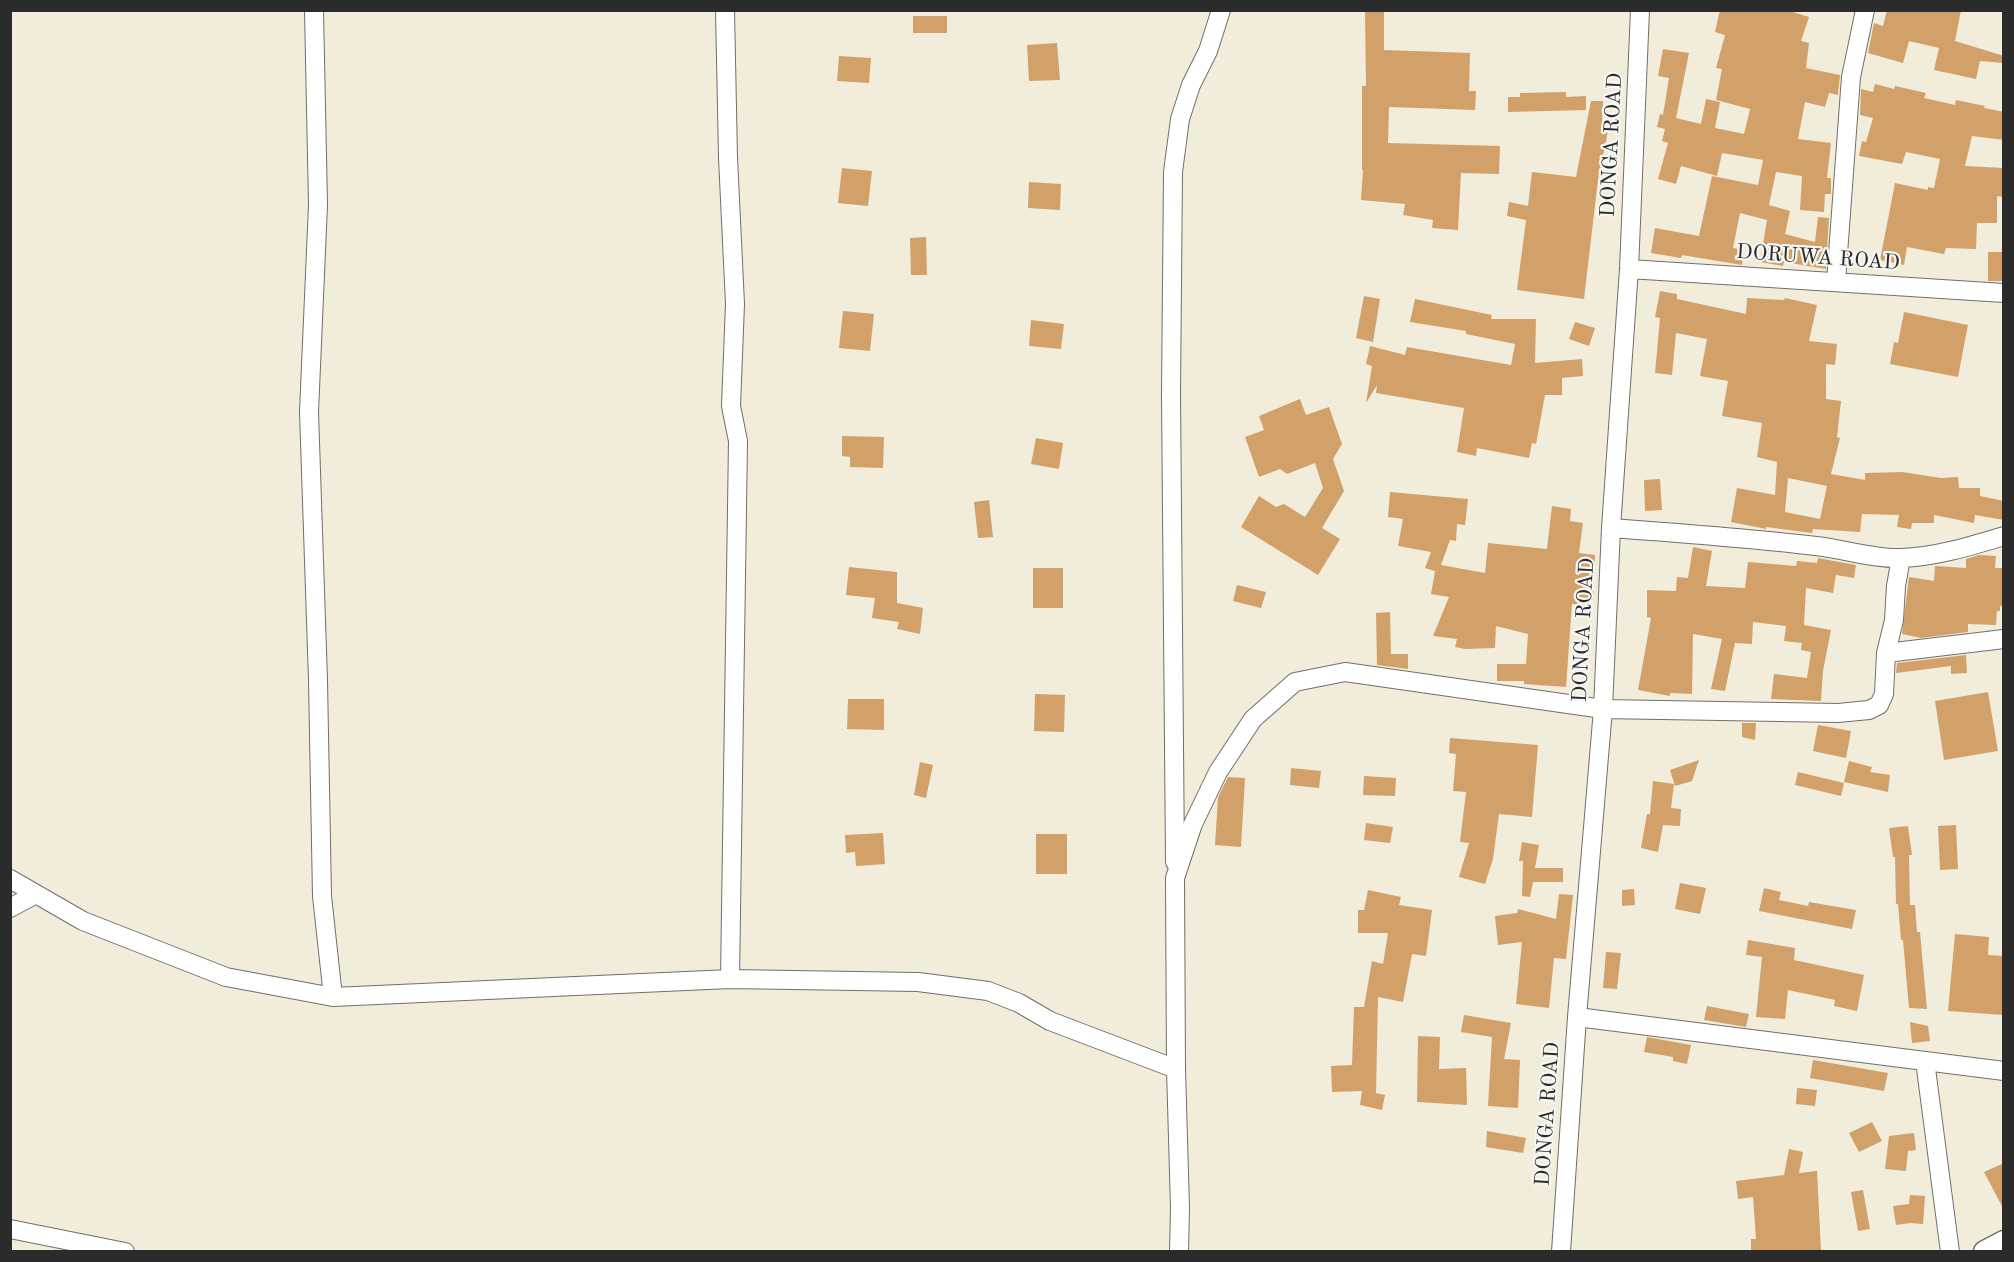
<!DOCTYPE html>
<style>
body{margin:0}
#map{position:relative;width:2014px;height:1262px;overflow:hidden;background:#f2ecdb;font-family:"Old Standard TT",serif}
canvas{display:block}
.frame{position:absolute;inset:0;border:12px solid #2b2b2b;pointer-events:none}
</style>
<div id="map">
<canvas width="2014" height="1262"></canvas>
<div class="frame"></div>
</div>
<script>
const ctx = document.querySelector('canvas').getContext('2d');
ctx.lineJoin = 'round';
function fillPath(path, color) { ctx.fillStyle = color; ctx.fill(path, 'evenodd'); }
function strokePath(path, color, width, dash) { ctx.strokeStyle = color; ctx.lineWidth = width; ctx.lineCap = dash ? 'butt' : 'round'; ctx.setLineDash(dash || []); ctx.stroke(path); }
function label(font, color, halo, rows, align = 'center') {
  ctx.font = font + ' "Old Standard TT",serif'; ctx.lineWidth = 4.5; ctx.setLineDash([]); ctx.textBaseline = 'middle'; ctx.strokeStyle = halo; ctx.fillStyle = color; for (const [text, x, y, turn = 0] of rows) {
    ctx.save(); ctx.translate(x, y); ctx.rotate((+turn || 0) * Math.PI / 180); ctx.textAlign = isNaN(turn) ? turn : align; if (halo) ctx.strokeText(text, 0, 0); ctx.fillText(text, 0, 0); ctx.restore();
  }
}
fillPath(new Path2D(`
 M1365,10H1384V50L1470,53L1469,91H1476L1475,110L1389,107L1388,143L1500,146L1499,174L1461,173L1458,230L1432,228L1433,220L1403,215L1405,204L1361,200L1363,170H1362V86H1366Z
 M1720,10H1787L1809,17L1801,41L1809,43L1806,68L1840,75L1838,95L1829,93L1825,107L1805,102L1798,139L1831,143L1827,178H1831V194H1825L1824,212L1800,210L1802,176L1776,172L1769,205L1790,211L1785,234L1815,242L1818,217L1829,218L1826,269L1784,262L1783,266L1760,262L1767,220L1740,213L1733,248L1744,250L1742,265L1682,255L1681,258L1651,253L1655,228L1699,236L1712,176L1758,185L1763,160L1722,153L1717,176L1681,166L1676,184L1658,179L1668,143L1662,141L1665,129L1657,127L1660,114L1663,115L1669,78L1658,76L1663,49L1689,53L1676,118L1701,124L1706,99L1720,102L1715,128L1744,134L1750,109L1716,100L1722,69L1716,68L1725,35L1715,32Z
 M1887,10H1961L1955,41L2004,56V63L1980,61L1976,79L1934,70L1939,48L1909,41L1903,63L1868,53L1874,23L1883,26Z
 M913,16H947V33H913Z
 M1057,43L1060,80L1029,81L1027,45Z
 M839,56L871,58L869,83L837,81Z
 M1875,84L1894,89L1895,86L1926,93L1924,98L1955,105L1956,100L1985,106L1984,108L2004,112V140L1972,136L1965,166L2004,168V197L1997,196V223H1977L1976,249L1946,248L1944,254L1907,247L1904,265L1880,260L1895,183L1928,190V187L1934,188L1940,159L1906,152L1902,164L1859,156L1862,141L1866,142L1873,118L1860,115L1861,89L1873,92Z
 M1566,92V97L1586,96V110L1508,112V97H1520V93Z
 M1591,101H1603L1602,125L1609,126L1598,180L1584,299L1517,290L1526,220L1507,216L1509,202L1528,206L1532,172L1576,177Z
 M842,168L872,171L868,206L838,203Z
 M1029,182L1061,184L1060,210L1028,208Z
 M926,237L927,275H911L910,238Z
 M1988,252H2004V281H1988Z
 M1660,291L1677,294V299L1746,314L1747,298L1784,300L1785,298L1817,305L1809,341L1837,344L1835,365L1826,364V399L1841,401L1837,437L1840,438L1831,474L1865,480V473L1902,472L1941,478L1958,477L1959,488H1980V496L2004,501V520L1975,515L1974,523L1934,515V523H1912L1911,529L1897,527L1899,515L1862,514L1860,532L1813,529L1812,533L1766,527V529L1731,522L1737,488L1775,495L1777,462L1757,457L1762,423L1722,416L1728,381L1700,376L1707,339L1676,333L1672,375L1655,373L1660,318L1655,317ZM1788,478L1827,486L1820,519L1785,512Z
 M1364,296L1380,299L1373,342L1356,338Z
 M1415,299L1492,315L1491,319H1536L1535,363L1582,359L1583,376L1562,378V395H1545L1536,444L1532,443L1529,458L1477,448L1476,456L1457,452L1464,408L1376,393L1377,385L1366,403L1372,366L1366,364L1370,346L1405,355L1407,347L1511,365L1515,344L1466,334V331L1410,322Z
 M843,311L874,314L870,351L839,348Z
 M1904,312L1968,325L1958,377L1890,364L1894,342L1898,343Z
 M1031,320L1064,324L1061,349L1029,346Z
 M1575,322L1595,328L1589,346L1569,339Z
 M1300,399L1306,415L1329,407L1342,444L1333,459L1344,491L1322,528L1340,539L1318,575L1241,527L1259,496L1276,507L1284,504L1305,517L1323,488L1315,463L1287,474L1280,469L1259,477L1245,437L1264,430L1259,416Z
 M842,436L884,437L883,468L850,467V457L842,456Z
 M1036,438L1063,443L1059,469L1031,464Z
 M1660,479L1662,510L1645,511L1644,480Z
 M1390,492L1468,499L1465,525L1457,524L1456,541L1450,540L1441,565L1485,573L1488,543L1547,549L1552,506L1571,509L1570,521L1583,523L1579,553L1595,555L1593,600H1579L1578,605L1572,604L1566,687L1524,684V681H1497V664H1526L1528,634L1496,626L1495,648L1465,649L1455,647L1457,639L1433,636L1449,597L1431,594L1435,571L1425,568L1431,552L1398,546L1403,519L1388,517Z
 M989,500L993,537L978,538L974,502Z
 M1693,547L1712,551L1706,586L1745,588L1748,562L1796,566L1797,561L1817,563L1818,558L1856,565L1854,578L1836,575L1833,593L1806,588L1804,625L1831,630L1823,671L1821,701L1771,699L1774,674L1807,678L1811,652L1801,650L1802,643L1784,641L1786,626L1753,622L1752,644L1735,643L1725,691L1711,689L1722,639L1693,634L1692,694L1670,693V696L1638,690L1651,618L1647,617V590L1676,591L1677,577L1688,578Z
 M1979,555L1996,556L1995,568H2004V606H2000V611H1997L1996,625L1968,624V632L1921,638L1902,634L1909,577L1934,581L1935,566L1966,568V559Z
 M849,567L897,572V603L923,608L920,634L897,629L899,622L872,618L875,598L846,595Z
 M1033,568H1063V608H1033Z
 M1237,585L1266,592L1261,608L1233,601Z
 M1390,612L1391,654H1408V669L1377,665L1376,613Z
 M1966,655L1967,673L1951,674V666L1896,673L1897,663Z
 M1988,692L1998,751L1944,760L1935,701Z
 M1035,694L1065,695L1064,732L1034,731Z
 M848,699H884V730L847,729Z
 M1742,723H1756L1755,740L1742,737Z
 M1818,725L1851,731L1846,758L1813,751Z
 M1450,738L1538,745L1532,817L1499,814L1493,859L1485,884L1459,877L1469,843L1460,842L1466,792L1453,791L1456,754L1449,753Z
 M1699,760L1692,781L1675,786L1670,770Z
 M1849,761L1872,767L1870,772L1890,775L1888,792L1844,782Z
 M920,762L933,765L926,798L914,795Z
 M1291,768L1321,771L1319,788L1290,785Z
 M1798,772L1844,783L1841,796L1795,785Z
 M1364,776L1396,778L1395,796L1363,795Z
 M1228,777L1245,778L1241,847L1215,845L1218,797Z
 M1653,781L1674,784L1671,808L1681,809L1680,826L1663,825L1658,852L1641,848L1647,814H1650Z
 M1366,823L1393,827L1390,843L1364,840Z
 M1956,825L1958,869L1940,870L1938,826Z
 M1908,826L1912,855H1909L1910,905H1915L1917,932H1920L1927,1009L1909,1008L1903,940H1901L1898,904H1896L1895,857H1893L1889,828Z
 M883,833L885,864L856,866L855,852L846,853L845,835Z
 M1036,834H1067V874H1036Z
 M1522,842L1539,845L1535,868H1563V882H1533L1530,897L1522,896L1523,861H1519Z
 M1680,883L1706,888L1700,914L1675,909Z
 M1764,888L1781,892L1779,900L1808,906L1809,902L1856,910L1852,929L1759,911Z
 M1634,889L1635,905L1622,906V890Z
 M1368,890L1401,897L1399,905L1432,910L1426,956L1412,954L1403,1002L1378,997L1376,1093L1385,1095L1382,1110L1360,1105L1362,1091L1332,1092L1331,1066L1352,1065L1354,1007H1364L1372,961L1383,964L1388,933H1358V910H1364Z
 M1559,894L1573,895L1566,959L1554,958L1549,1008L1516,1004L1522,942L1498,945L1495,916L1517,913L1518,909L1556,919Z
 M1955,934L1989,937L1988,955L2004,956V1015L1948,1011Z
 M1748,940L1795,948L1794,960L1864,975L1857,1011L1834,1006L1835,1000L1788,990L1785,1019L1756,1017L1762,957L1746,955Z
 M1606,952L1621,953L1617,989L1603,988Z
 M1707,1006L1749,1014L1746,1027L1704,1020Z
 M1464,1015L1511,1023L1504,1059L1520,1060L1518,1108L1488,1106L1492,1037L1461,1032Z
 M1910,1022L1928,1026L1930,1041L1912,1043Z
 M1418,1036L1440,1037L1439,1069L1466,1068L1467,1105L1417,1102Z
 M1647,1037L1691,1045L1687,1064L1673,1061V1057L1644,1052Z
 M1813,1060L1888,1073L1884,1091L1810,1078Z
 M1797,1088L1817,1090L1815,1106L1796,1104Z
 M1872,1122L1882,1141L1859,1152L1849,1133Z
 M1487,1131L1526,1138L1523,1153L1486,1147Z
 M1914,1133L1916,1150L1908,1151L1906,1171L1885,1169L1889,1136Z
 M1789,1149L1803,1152L1799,1173L1817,1171L1821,1251H1751V1239H1756L1753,1197L1738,1199L1736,1181L1784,1175Z
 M2004,1163V1210L1984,1172Z
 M1863,1190L1870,1229L1858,1231L1851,1192Z
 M1910,1195L1925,1196L1923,1224L1910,1223L1896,1225L1893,1206L1909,1204Z`), '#d2a16a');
const minor = new Path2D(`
 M314,10L318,205L309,412L318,680L322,896L333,997
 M725,10L728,158L735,304L731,406L738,441L730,979
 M1629,269L2004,293
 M1836,281L1851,77L1865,10
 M1611,528C1680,533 1748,538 1816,546C1844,549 1873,559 1901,558C1935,557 1971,546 2004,536
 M1886,653L2004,639
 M1175,862L1171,394L1173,172L1180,119L1191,85L1208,51L1221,10
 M10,879L83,921L226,977L333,997L730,979L918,982L988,991L1019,1003L1050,1021L1176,1069L1180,1208L1179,1252
 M10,908L36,894
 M1577,1017L2004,1071
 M1925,1061L1950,1252
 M1176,1069L1175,878L1193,824L1218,772L1253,719L1295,682L1345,672L1603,709L1838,713L1869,710L1879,705L1884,694L1886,653L1894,620L1896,586L1901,558
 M10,1229L125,1252
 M1561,1252L1577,1017L1603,709L1611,528L1629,269L1640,10`);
const major = new Path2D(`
 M1985,1252L2004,1242`);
strokePath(minor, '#716f69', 20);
strokePath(major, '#716f69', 25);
strokePath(minor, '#fff', 18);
strokePath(major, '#fff', 22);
label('21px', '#2b2b2b', '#f6f6f2', [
 ["DONGA ROAD",1612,145,-87],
 ["DORUWA ROAD",1818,258,4],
 ["DONGA ROAD",1584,630,-87],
 ["DONGA ROAD",1548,1114,-86]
]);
</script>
